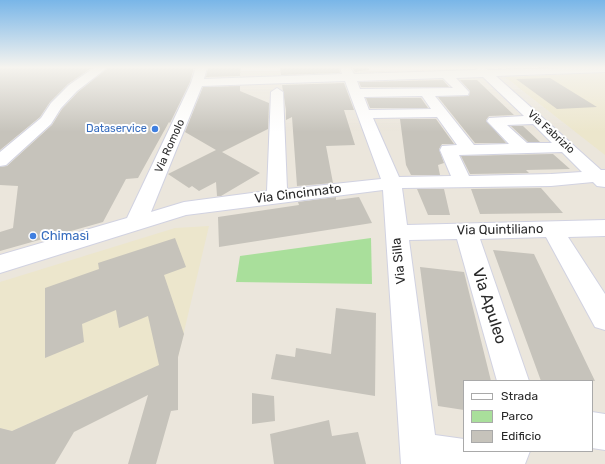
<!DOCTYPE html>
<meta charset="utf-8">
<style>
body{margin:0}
#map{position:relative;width:605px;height:464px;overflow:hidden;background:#ebe6dc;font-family:Rubik,sans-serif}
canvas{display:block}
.legend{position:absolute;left:463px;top:380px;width:130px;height:72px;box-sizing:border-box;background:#fff;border:1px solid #a9a9a9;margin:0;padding:5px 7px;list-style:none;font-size:12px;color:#292929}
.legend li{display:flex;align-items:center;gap:8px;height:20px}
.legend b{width:20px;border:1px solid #a9a9a9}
</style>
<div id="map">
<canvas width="605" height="464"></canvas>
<ul class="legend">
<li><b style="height:5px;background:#fff"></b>Strada</li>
<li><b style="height:11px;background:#a9df9b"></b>Parco</li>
<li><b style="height:11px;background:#c6c3bb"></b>Edificio</li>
</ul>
</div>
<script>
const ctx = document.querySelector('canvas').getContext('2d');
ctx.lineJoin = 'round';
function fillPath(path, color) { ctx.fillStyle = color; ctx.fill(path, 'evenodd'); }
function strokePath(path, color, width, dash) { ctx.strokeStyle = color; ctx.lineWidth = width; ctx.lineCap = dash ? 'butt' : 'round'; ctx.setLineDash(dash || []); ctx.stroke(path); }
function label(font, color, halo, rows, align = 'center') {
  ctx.font = font + ' Rubik,sans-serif'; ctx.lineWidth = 4; ctx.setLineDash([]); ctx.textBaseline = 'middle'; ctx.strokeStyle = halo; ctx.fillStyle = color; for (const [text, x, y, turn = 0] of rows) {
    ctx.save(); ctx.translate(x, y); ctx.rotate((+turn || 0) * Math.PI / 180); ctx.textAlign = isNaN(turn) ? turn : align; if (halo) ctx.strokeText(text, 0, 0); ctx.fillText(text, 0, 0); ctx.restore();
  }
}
fillPath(new Path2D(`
 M605,72V155L505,77Z
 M209,226L178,357L12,431L0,428V282L175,228Z`), '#ece6cc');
fillPath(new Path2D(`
 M371,238L372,284L236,282L240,256Z`), '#a9df9b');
fillPath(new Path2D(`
 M0,67H93L68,84L50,102L40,117L0,150Z
 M109,67H194L190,82L170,123L169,122L138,178L126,179L103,222L0,251V232L13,228L18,186L0,185V167L7,166L52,125L62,109L78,92Z
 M208,67H241L240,76L206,77Z
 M280,67H339L340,73L281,75Z
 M352,67H368L369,70L355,72Z
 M550,78L597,107L557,109L516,79Z
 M443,80L449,87H361L359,82Z
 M460,80H477L514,115L489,116L486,120L506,143H475L438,97L469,96L470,91Z
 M344,83L354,110H344L355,145L326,146L333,183L297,186L292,117L286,120V110L282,85Z
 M240,86V91L269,103L268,129L222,152L260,173L221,196H217L216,182L199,191L192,186L189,188L168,174L216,150L185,132L203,87Z
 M366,98H421L428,108H370Z
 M400,119H436L454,144H442L439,149L444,163L438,165L440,175H411L406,165Z
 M511,126H523L540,142H528Z
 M553,154L570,169L526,170L529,173L470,174L461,156Z
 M541,188L563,213L480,214L471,189Z
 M417,189H444L450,215H428Z
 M336,197V200L359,197L372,223L219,247L218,217L299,205L298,202Z
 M175,238L186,267L164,275L184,334L178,357V410L171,411L156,464H128L148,395L74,432L55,464H0V428L12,431L159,365L148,316L119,328L116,310L82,324L84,342L45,358V288L99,269L98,263Z
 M493,250L534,254L595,381H541Z
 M420,267L464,272L491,381H464V410L438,406Z
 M336,308L376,313L375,396L271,379L276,354L295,357L296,348L331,354Z
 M252,393L274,396L275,421L252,424Z
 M329,420L332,436L358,432L366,464H274L270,434Z`), '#c6c3bb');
const minor = new Path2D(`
 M95,67H108L77,91L61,108L51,124L6,165L0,166V152L41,118L51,103L69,85Z
 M196,67H207L204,79L342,74L340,67H350L354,74L476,70L477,67H485L488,70L605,67V72L496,76L601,170H605V187L597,186L593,182L551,186L402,188L407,225L605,220V236L568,237L605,294V330L595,327L546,237L480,239L529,381H497L457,239L409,240L435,435L464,439V451H530L525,464H401L383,190L186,215L0,273V255L127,218L191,83ZM483,77L524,116L489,118L487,121L509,144L474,145L435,96L468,95L469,92L456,78ZM443,78L453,88L360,89L357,81ZM345,81L381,179L287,189L283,92L277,88L271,92L267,191L184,202L151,212L202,86ZM422,96L431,109L369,110L364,97ZM437,117L457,145L442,146L440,150L451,176L399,177L373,118ZM533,124L552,143H527L507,125ZM562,152L582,172L551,174L469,176L459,155Z
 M592,412L605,414V450L592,448Z`);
strokePath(minor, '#d1d2e1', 2);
fillPath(minor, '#fff');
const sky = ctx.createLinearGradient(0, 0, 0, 132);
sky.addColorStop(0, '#79b6e8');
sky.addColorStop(0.51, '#f6f4ef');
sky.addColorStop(1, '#f6f4ef00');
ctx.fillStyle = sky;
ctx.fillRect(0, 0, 605, 132);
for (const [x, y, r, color] of [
 [155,129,4,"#3f7fe0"],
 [33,236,4,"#3f7fe0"]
]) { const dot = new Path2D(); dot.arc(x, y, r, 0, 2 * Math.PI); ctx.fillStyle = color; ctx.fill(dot); strokePath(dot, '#fff', 1.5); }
label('11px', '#366cbe', '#fff', [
 ["Dataservice",147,129]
], 'right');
label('11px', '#292929', '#fff', [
 ["Via Fabrizio",551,132,42],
 ["Via Romolo",170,146,-66]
]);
label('13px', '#292929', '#fff', [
 ["Via Cincinnato",298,194,-7],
 ["Via Quintiliano",500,230,-1],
 ["Via Silla",399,261,-96]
]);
label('13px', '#366cbe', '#fff', [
 ["Chimasì",41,236]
], 'left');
label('16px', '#292929', '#fff', [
 ["Via Apuleo",489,306,72]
]);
</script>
